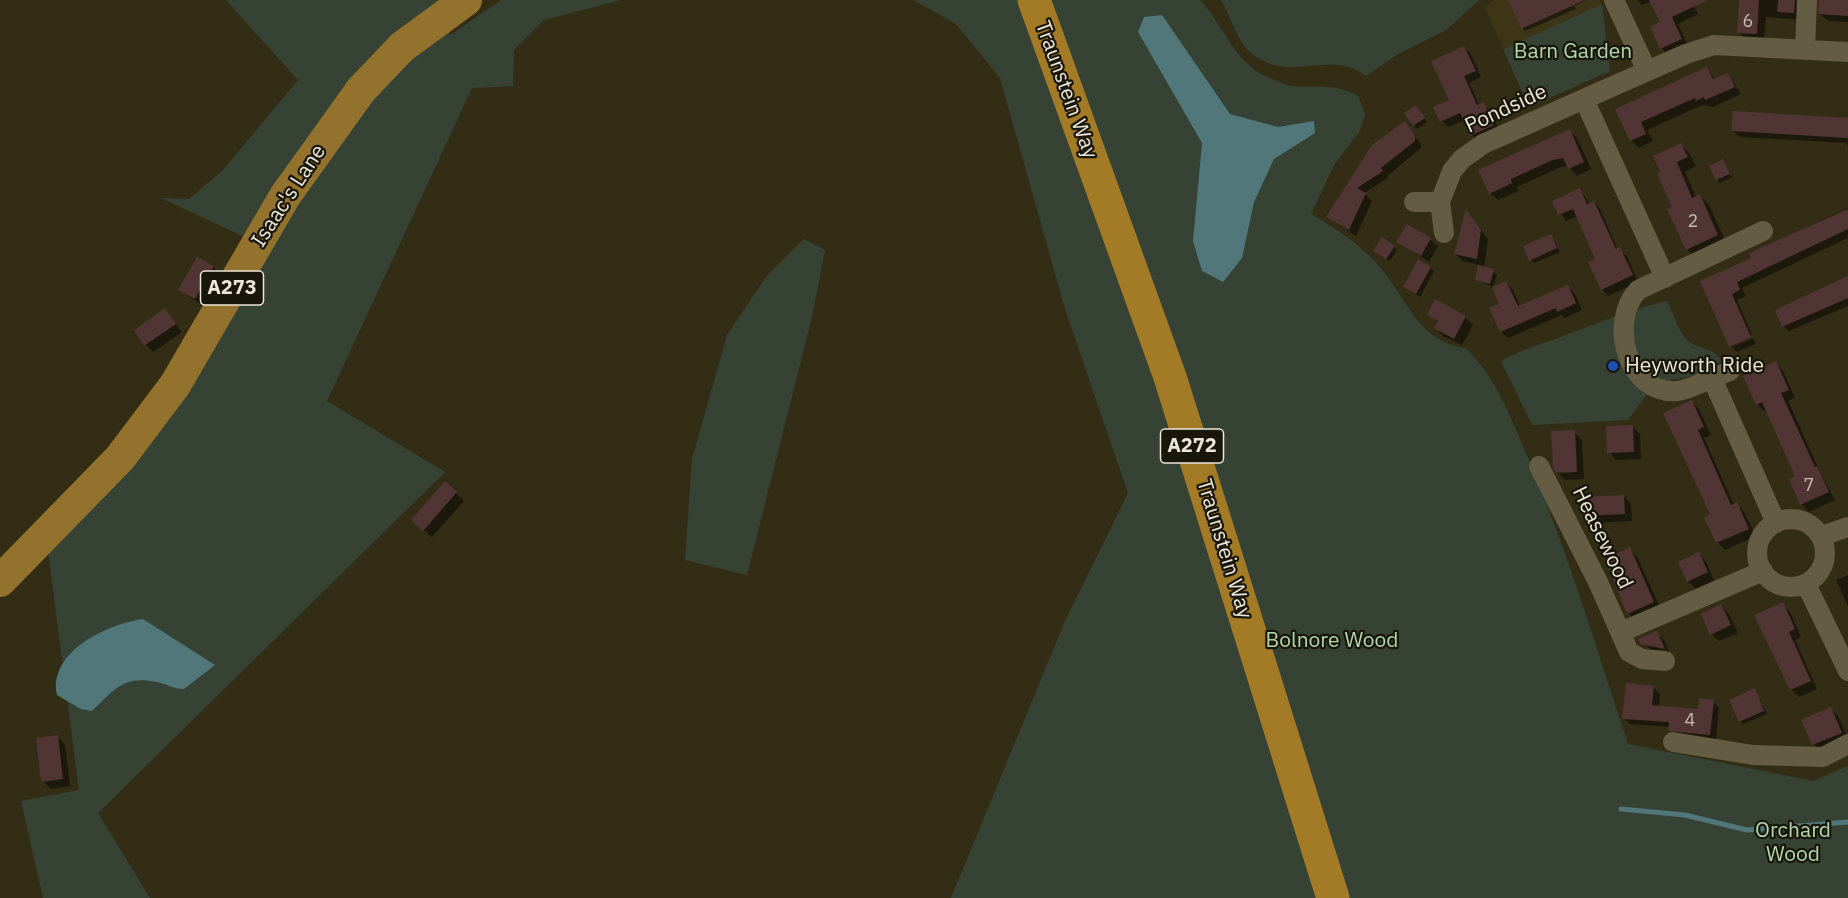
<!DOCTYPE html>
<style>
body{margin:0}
canvas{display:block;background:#342d15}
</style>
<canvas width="1848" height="898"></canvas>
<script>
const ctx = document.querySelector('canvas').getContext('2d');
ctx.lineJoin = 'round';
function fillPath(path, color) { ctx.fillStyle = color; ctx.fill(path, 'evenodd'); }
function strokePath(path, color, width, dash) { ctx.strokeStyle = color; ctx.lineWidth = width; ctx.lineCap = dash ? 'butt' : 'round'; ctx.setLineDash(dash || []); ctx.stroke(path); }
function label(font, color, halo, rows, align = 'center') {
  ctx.font = font + ' "IBM Plex Sans",sans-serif'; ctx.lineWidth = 4.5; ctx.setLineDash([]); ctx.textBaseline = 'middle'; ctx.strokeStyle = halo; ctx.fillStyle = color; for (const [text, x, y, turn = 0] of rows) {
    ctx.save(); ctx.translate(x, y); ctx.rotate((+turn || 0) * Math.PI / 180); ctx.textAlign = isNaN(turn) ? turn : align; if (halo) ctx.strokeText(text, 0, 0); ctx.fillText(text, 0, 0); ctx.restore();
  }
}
fillPath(new Path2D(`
 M1494,0H1600L1602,4L1503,49L1485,7Z`), '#3e3516');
fillPath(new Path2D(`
 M226,0H459L449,36L501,0H621L544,20L514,50L513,86L472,88L327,401L445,472L98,813L150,898H43L21,801L79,790L48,551L183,395L272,250L161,198L189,199L223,170L298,80Z
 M914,0H1200C1225,27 1233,62 1269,78C1276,80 1284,85 1291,86C1318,89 1331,82 1358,96L1365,114L1360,131L1334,165L1311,214C1335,228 1360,244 1378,265C1406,296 1418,342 1465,348C1494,374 1508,412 1523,446C1565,543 1595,644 1628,744L1813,781L1848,766V898H951L1065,621L1128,493L1065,309L1000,78L956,24Z
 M1221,0H1479L1446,30L1398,54L1366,76C1328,47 1292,86 1251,53C1237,41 1231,16 1221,0Z
 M1602,4L1610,71L1529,107L1503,49Z
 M804,239L825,250L812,317L747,575L685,560L692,459L727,335L766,277Z
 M1667,301C1673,312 1677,328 1685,338C1695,350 1712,345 1721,361L1699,374L1672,380L1648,393L1628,420L1532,425L1501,361C1522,349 1543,344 1566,335C1600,322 1632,309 1667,301Z`), '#364334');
fillPath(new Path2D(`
 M1162,15L1230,114L1278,127L1314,121L1315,133L1274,159L1254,202L1242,258L1223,282L1202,271L1193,241L1202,143L1138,32L1144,17Z
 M143,619L215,665L184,689C173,689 166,684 157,682C123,675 114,690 92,711L81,709L57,695C48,652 107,624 143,619Z`), '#51777a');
fillPath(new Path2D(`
 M1516,0H1585V1L1574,6L1576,9L1525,31L1522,28Z
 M1637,0H1691L1698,14L1678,24L1688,46L1668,55L1661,48L1662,23L1652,1L1642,5Z
 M1741,0H1801L1802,20L1766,17L1764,41L1747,40L1739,32Z
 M1819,0H1848V22L1828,21L1820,14Z
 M1464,48L1471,54L1481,77L1469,83L1479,105L1483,104L1490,110L1500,132L1478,141L1472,135L1465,120L1448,127L1442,121L1451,101Z
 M1707,69L1716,80L1728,74L1741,94L1713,107L1702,105L1647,130L1653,141L1639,148L1631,140L1617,110Z
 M1419,110L1427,122L1417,129L1414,125Z
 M1848,119V149L1847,143L1740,137L1733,131Z
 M1404,123L1421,144V148L1387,176L1388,178L1364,193L1372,201L1356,236L1328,217Z
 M1570,131L1577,138L1591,169L1577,176L1568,166L1561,167L1517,187L1519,191L1498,200L1490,193Z
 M1681,145L1690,154L1696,166L1685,172L1696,197L1700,196L1709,205L1727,245L1696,258L1687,249L1674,208L1659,173Z
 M1723,161L1732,177L1720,183L1717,179Z
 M1580,190L1590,204L1594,202L1600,209L1618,250L1627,256L1638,282L1608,296L1602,289L1597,259L1578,216L1566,221L1554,202Z
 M1848,208V238L1742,288L1746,296L1737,300L1752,335L1731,347L1702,282L1753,259L1751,254Z
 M1467,212L1488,239L1484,268L1497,274L1493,287L1476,279L1480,265L1463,261L1455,254Z
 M1551,236L1560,252L1534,263L1530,260Z
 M1430,239L1438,246L1429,262L1398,242Z
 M1394,247L1397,250L1390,261L1379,254Z
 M213,267L220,275L203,306L180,290Z
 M1430,268L1434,271L1420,297L1404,287Z
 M1848,278V306L1789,331L1783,326Z
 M1506,283L1513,290L1520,306L1568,287L1575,294L1582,310L1565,318L1562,315L1508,338L1501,332V305Z
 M165,310L182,332L153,352L146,345Z
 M1429,314L1465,317L1473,325L1462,345L1443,336L1436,328L1439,323Z
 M1753,338L1756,344L1737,352L1732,347Z
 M1776,363L1783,371L1795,398L1788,401L1821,474L1835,500L1809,512L1801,504L1797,477L1767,410L1764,411L1757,404Z
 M1692,402L1699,409L1711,435L1704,438L1734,505L1737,504L1744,512L1756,536L1725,550L1717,542Z
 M1632,426L1640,434L1641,459L1616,460L1609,452Z
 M1574,432L1582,440L1584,479L1565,480L1557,472Z
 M445,483L464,501L432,537L420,527Z
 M1624,496L1631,504L1632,521L1594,523L1586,515Z
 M1630,549L1637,557L1661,609L1636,621L1628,613Z
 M1698,554L1706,562L1714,580L1696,589L1688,581Z
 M1848,575V606L1836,580Z
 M1782,604L1790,612L1801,637L1795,640L1817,689L1799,697L1791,689Z
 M1721,606L1729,614L1738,633L1719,641L1712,634Z
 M1656,633L1664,640L1671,656L1655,654L1641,640Z
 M1654,688L1660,694L1659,707L1700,711L1713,701L1719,708L1716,741L1676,737L1670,727L1630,724L1623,718Z
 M1754,690L1767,714L1743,724L1740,721Z
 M1830,708L1838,716L1848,738L1821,751L1814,744Z
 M58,737L65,745L70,786L51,789L43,781Z`), '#0007');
strokePath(new Path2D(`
 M1621,809L1685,815L1747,830L1848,822`), '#51777a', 5);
fillPath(new Path2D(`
 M1508,0H1585L1521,29Z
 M1649,0H1708L1672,17L1682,39L1660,49L1650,27L1660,22Z
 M1739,0H1759L1757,34L1737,33Z
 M1778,0H1795L1794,13L1777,12Z
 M1819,0H1848V16L1818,14Z
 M1464,46L1476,71L1464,76L1477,105L1484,102L1494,125L1470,136L1460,113L1440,122L1433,107L1449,100L1431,61Z
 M1707,67L1713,79L1728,73L1735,87L1705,100L1704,97L1696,101L1695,98L1641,122L1646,134L1630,141L1615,109Z
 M1416,105L1425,118L1413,126L1404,113Z
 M1733,111L1848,118V138L1731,131Z
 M1405,121L1415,136V141L1381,168L1383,171L1357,188L1366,193L1349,230L1326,217L1372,145Z
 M1570,129L1584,162L1568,169L1563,158L1553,160L1511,179L1512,183L1489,194L1478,170Z
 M1681,143L1688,157L1677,162L1692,198L1700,194L1718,235L1686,250L1667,209L1672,207L1657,173L1660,171L1653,156Z
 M1723,159L1730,174L1716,180L1709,166Z
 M1580,188L1587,204L1594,201L1616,249L1620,247L1633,275L1601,290L1588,262L1595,259L1573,209L1558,215L1552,201Z
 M1466,209L1481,230L1477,259L1454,254Z
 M1848,209V229L1737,282L1740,290L1732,294L1751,337L1729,347L1700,281L1751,258L1749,253Z
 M1407,224L1431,238L1421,256L1396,242Z
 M1551,234L1557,248L1529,261L1523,246Z
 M1382,237L1395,246L1386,259L1373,251Z
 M197,257L214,266L195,299L178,290Z
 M1418,259L1431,267L1416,294L1403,287Z
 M1478,265L1494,269L1490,284L1475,280Z
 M1848,276V298L1782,327L1775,310Z
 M1506,281L1518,306L1568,285L1576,303L1557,312L1556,308L1500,332L1489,308L1499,304L1492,287Z
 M1435,299L1466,316L1454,339L1434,328L1438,321L1427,315Z
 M165,308L176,324L144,346L134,330Z
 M1776,361L1789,390L1781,393L1815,467L1817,466L1829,492L1800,505L1789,479L1795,476L1762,402L1756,405L1743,376Z
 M1692,400L1704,427L1698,430L1731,505L1737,502L1749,529L1716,543L1704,517L1710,514L1663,413Z
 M1633,425L1634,452L1607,453L1606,426Z
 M1575,430L1577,472L1556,473L1553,467L1551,431Z
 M445,481L457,492L423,531L411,520Z
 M1624,495L1625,514L1584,516V497Z
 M1630,547L1654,602L1627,614L1605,559Z
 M1699,552L1708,572L1687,582L1678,562Z
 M1783,602L1795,629L1789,632L1811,681L1790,690L1754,615Z
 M1721,604L1731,625L1710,635L1701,614Z
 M1657,631L1665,649L1640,644L1638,639Z
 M1626,683L1654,686L1652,705L1698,709L1699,698L1714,700L1710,735L1668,731L1669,722L1622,719Z
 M1755,688L1764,711L1739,722L1729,700Z
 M1831,707L1842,733L1812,745L1801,720Z
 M58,735L63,779L41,782L36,738Z`), '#503534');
strokePath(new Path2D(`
 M1614,0L1647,71
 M1805,50L1807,0
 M1584,99L1665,278
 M1414,202H1440
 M1763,231L1638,290C1608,322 1627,395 1677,391C1688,390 1701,383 1712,378L1776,523
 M1444,233L1440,202L1452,171L1462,159L1483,144L1584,99L1686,54L1714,45L1848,52
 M1712,378L1730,371
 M1539,466L1598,582L1629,652L1642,659L1665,661
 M1757 553a34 34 0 1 1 68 0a34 34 0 1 1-68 0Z
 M1822,536L1848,527
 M1806,584L1848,671
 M1621,632L1763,571
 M1673,742L1753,755L1823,757L1848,744`), '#645c43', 20);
strokePath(new Path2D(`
 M0,581L120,458L175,385L285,196L361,90L402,47L466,0`), '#93722d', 32);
strokePath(new Path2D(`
 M1034,0L1170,377L1333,898`), '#a37a26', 33);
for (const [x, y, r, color] of [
 [1613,366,6,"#1a4fb4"]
]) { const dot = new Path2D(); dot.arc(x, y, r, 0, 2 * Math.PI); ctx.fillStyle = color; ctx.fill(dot); strokePath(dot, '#19160b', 2); }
label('18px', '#c4baaf', null, [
 ["6",1748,22],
 ["2",1693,222],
 ["7",1809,486],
 ["4",1690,721]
]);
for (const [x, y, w] of [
 [232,288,63],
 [1192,446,63]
]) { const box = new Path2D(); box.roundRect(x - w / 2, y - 17, w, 34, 4.5); ctx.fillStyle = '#19160b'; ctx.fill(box); strokePath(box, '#ebe6d8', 1.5); }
label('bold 20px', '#ebe6d8', null, [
 ["A273",232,288],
 ["A272",1192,446]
]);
label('21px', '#b1d8ac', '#19160b', [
 ["Barn Garden",1573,52],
 ["Bolnore Wood",1332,641],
 ["Orchard",1793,831],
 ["Wood",1793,855]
]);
label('21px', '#ebe6d8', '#19160b', [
 ["Traunstein Way",1066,90,70],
 ["Pondside",1506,109,-25],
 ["Isaac's Lane",289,196,-57],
 ["Heasewood",1602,538,64],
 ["Traunstein Way",1224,549,73]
]);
label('21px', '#ebe6d8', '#19160b', [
 ["Heyworth Ride",1625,366]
], 'left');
</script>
